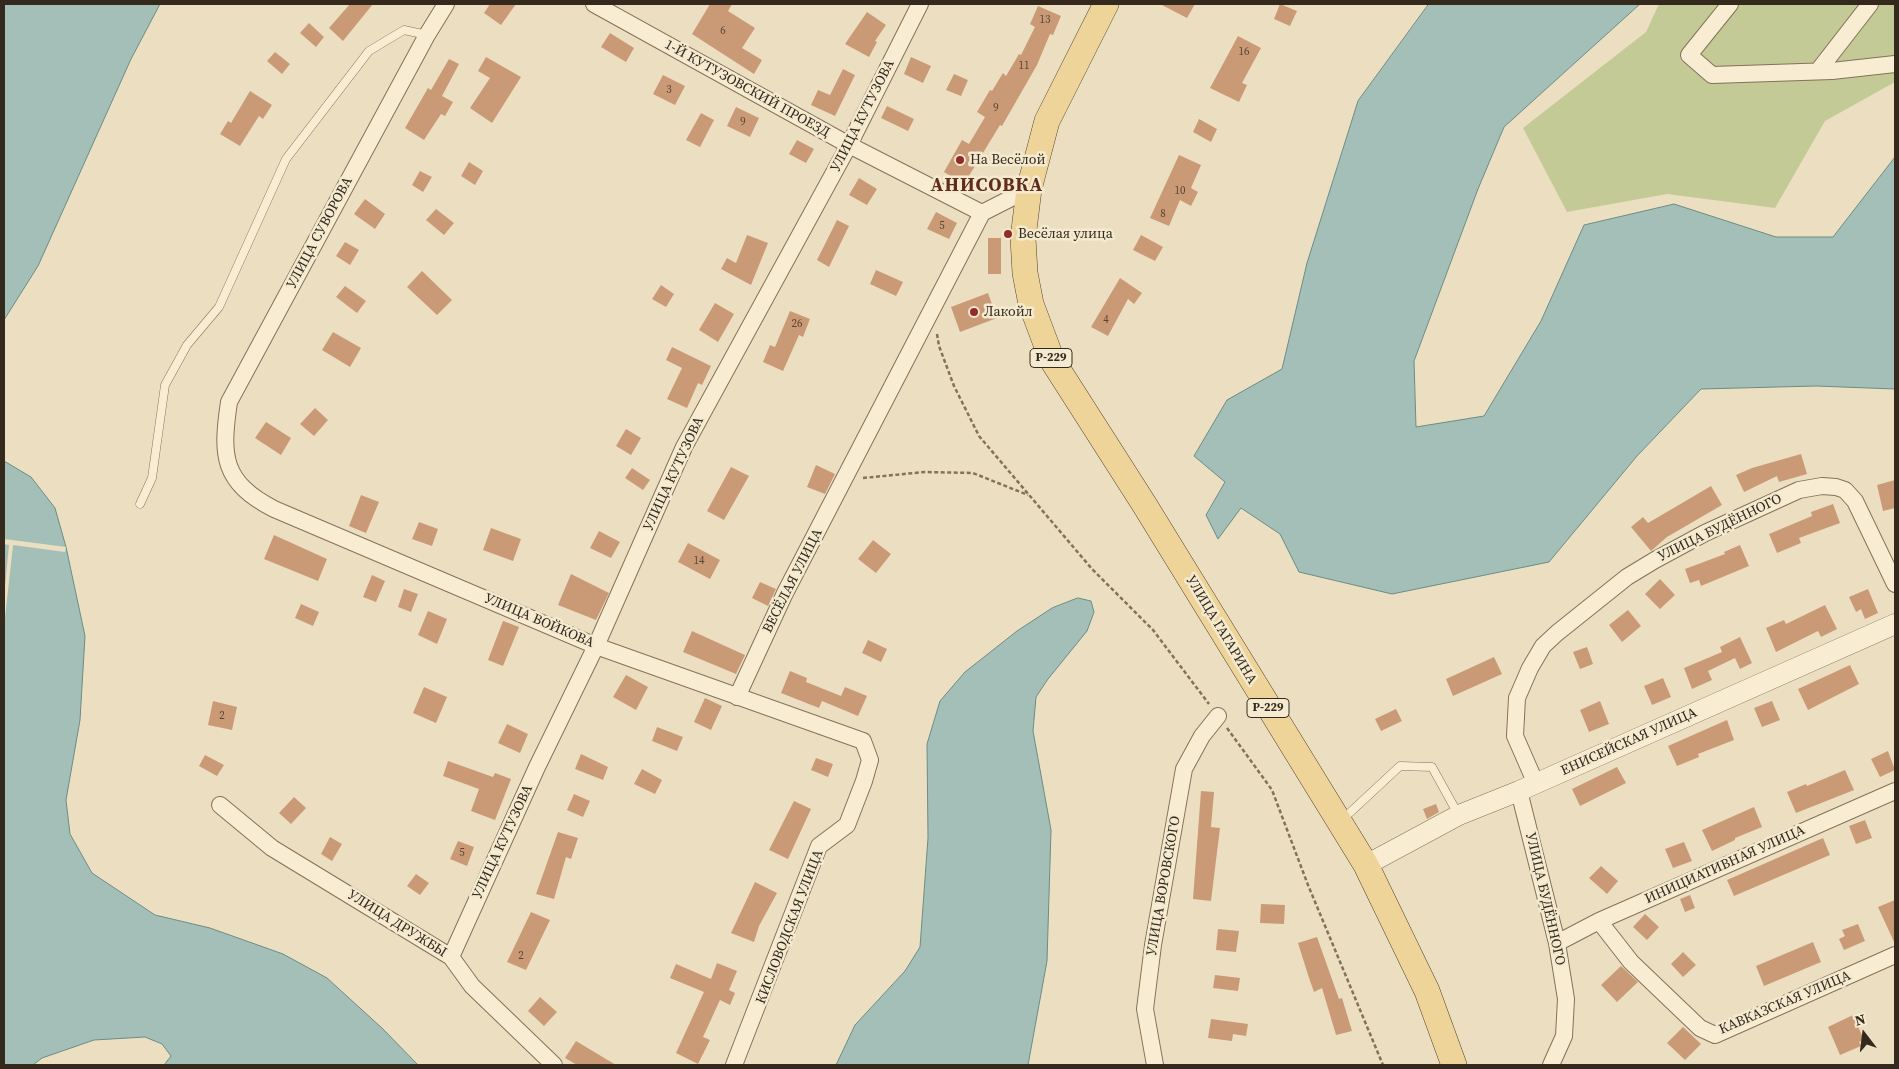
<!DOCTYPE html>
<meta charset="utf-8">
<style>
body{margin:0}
#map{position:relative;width:1899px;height:1069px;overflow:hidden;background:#ecdfc1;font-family:"Source Serif 4",serif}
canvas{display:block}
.frame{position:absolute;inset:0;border:5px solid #35291d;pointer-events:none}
.north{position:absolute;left:1839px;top:1009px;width:50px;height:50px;-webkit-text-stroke:4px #f4ead0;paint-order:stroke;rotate:345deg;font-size:14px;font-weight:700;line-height:20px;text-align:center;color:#35291d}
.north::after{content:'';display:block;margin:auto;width:18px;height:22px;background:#35291d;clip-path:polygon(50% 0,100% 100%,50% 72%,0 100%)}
</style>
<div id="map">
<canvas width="1899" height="1069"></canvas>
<div class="frame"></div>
<div class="north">N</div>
</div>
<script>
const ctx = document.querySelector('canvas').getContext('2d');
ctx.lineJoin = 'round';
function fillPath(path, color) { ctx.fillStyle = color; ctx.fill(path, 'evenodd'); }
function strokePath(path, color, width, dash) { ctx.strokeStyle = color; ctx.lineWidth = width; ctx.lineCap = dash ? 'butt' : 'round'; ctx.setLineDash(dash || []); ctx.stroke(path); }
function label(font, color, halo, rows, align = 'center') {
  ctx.font = font + ' "Source Serif 4",serif'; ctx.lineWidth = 5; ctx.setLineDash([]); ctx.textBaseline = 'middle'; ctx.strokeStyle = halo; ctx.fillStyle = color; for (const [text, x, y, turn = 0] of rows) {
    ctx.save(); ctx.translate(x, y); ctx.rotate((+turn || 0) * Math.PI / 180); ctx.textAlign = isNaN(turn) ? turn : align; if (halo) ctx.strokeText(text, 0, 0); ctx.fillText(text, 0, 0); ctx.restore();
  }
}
fillPath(new Path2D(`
 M1659,4H1895V82L1825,121L1775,208L1667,194L1567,212L1523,128L1646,32Z`), '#c4ca95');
const water = new Path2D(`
 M4,4H160L131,59L38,266L4,320Z
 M1429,4H1640L1504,127L1478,189L1414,361L1416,427L1484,416L1541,321L1584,225L1674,204L1776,237H1833L1895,157V389L1816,386L1701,389L1637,456L1549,562L1392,594L1299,572L1280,534L1241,508L1218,539L1206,515L1225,482L1194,456L1227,400L1282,369L1307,263L1358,101Z
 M4,461L31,477L55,508L66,547L85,636L80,720L66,800L70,834L92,873L155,915L210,928L283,954L327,978L383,1029L418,1065H164L171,1056L162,1044L145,1037L94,1040L42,1058L33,1065H4Z
 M1078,598L1091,601L1094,612L1087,631L1048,679L1036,697L1033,731L1051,830L1047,961L1028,1065H836L855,1025L905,971L920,947L928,838L927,744L940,701L965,672L1017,631L1052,608Z`);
fillPath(water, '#a3bfb7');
strokePath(water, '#6b8c84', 1);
fillPath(new Path2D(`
 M4,539L66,547L65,552L13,545L4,627V597L9,545L4,544Z`), '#ecdfc1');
fillPath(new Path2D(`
 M350,4H373L343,41L329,28Z
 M490,4H516L501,25L484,13Z
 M710,4H732L728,11L755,28L742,48L762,60L754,74L692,34Z
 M1160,4H1195L1187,18Z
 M1280,4L1297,11L1290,26L1274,19Z
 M1038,6L1061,16L1053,35L1050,34L1037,65L1002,126L1000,125L964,184L944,172L962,140L969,144L985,117L977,112L990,90L992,91L1003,73L1006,76L1019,54L1021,55L1035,27L1030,24Z
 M867,12L886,25L875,41L877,42L869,57L845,44Z
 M309,23L324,37L316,47L300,33Z
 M610,33L634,48L626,62L601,47Z
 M1238,36L1261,48L1242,83L1247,85L1239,102L1210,88Z
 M275,52L290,64L282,74L267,61Z
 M486,57L521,77L492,123L470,108L490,78L478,71Z
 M911,57L931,66L923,83L904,74Z
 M449,59L459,64L442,96L453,102L445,116L441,114L424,140L405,128L428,88L431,90Z
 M843,69L855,75L835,116L811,105L818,90L830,95Z
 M954,74L968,80L961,96L946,90Z
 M663,75L685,86L675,105L653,94Z
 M250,91L272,105L263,119L259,116L240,146L220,134L228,121L231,123Z
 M887,106L914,119L908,131L881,118Z
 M736,107L759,118L750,137L727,126Z
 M701,113L714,120L700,147L686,140Z
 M1199,119L1217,129L1211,142L1193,132Z
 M797,140L814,149L806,163L789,154Z
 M1179,155L1201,165L1191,188L1198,192L1191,206L1180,200L1169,226L1150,218Z
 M469,162L483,171L475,185L461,176Z
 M420,171L432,177L423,192L412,185Z
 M859,178L877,189L867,205L849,195Z
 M365,199L385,214L375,229L354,214Z
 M436,209L454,223L444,235L426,220Z
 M936,212L957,223L949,239L927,229Z
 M837,220L849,226L829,267L817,260Z
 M747,235L768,243L751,285L721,269L727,258L736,263Z
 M1141,235L1163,247L1155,261L1133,250Z
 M988,238H1001V274H988Z
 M345,242L359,250L350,265L336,256Z
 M876,270L903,282L896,296L870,284Z
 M422,271L452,300L437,315L407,287Z
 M1120,278L1142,293L1134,304L1128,299L1108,336L1091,327Z
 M661,285L674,294L666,307L652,299Z
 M345,286L366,301L357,313L336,297Z
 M988,293L997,318L960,332L951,307Z
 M715,303L734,314L718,342L699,330Z
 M790,311L810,319L803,337L799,335L783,371L763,362L770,345L775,347Z
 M333,332L361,348L350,367L322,350Z
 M672,347L711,366L702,385L698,383L687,408L667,399L682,368L666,360Z
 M315,408L328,420L314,436L300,424Z
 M266,422L291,438L281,455L255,438Z
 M626,429L641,438L631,455L616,446Z
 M1801,454L1807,474L1779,482L1777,476L1744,492L1736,475L1752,468Z
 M816,465L835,474L825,494L807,487Z
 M731,467L749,476L724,520L707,511Z
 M632,468L650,480L643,490L625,478Z
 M1895,480V508L1883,511L1877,485Z
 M1711,486L1722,505L1667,537L1651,551L1631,527L1643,517L1648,523Z
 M361,495L379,502L366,533L349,526Z
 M1833,504L1840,523L1799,538L1801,543L1777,553L1769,534L1812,516L1811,512Z
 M419,522L438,529L432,546L412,539Z
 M491,528L521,539L513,561L483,550Z
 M599,531L620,542L611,558L590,548Z
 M274,535L327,559L318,581L264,559Z
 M873,540L891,554L876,573L858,559Z
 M688,543L720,560L710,579L678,562Z
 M1740,545L1749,566L1701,586L1699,580L1690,583L1685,569L1725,554L1724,552Z
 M571,574L609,593L596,620L558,605Z
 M372,575L385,581L376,602L363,597Z
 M1660,579L1675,595L1660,609L1645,594Z
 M760,582L776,589L768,606L752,598Z
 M404,589L418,594L411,612L398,607Z
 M1868,589L1878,613L1865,619L1861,609L1856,612L1849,597Z
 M301,604L319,612L313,626L295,618Z
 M1825,605L1837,629L1821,637L1818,631L1776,652L1766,628L1784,620L1786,624Z
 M1628,610L1641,626L1622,642L1609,625Z
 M428,611L447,619L437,644L418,635Z
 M503,621L519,627L503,666L488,660Z
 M692,631L745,655L736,674L683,652Z
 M1740,637L1752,663L1740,669L1735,658L1708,671L1712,680L1692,689L1684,668L1722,652L1720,647Z
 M868,640L887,649L881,662L862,653Z
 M1587,647L1593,664L1580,669L1573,652Z
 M1494,657L1502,674L1453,696L1446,679Z
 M1850,665L1859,684L1808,710L1798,689Z
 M790,671L807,678L806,682L841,696L845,687L867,696L858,716L822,701L819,708L781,693Z
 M626,675L648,687L636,710L613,697Z
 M1663,678L1671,697L1652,705L1644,686Z
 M424,687L447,697L436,723L413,713Z
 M705,698L722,706L711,730L694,722Z
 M213,701L237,707L232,730L208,725Z
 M1600,701L1609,724L1589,732L1580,710Z
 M1772,701L1780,720L1762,727L1754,708Z
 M1396,709L1402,721L1381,731L1375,719Z
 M1727,720L1734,740L1698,754L1699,757L1677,766L1668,746Z
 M507,724L528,734L520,753L498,743Z
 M657,727L683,737L677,751L652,741Z
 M1888,751L1895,770L1880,777L1871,759Z
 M581,754L608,767L603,780L575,769Z
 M205,755L224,765L217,776L199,766Z
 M816,758L833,764L828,777L811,770Z
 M448,761L493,777L495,773L511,779L495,820L471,811L479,789L443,776Z
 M1617,767L1626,783L1580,806L1572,789Z
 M642,769L662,780L655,794L634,784Z
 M1845,770L1854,790L1796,813L1787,792L1806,784L1807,786Z
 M1201,791L1214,792L1211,827L1220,828L1211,901L1193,899Z
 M574,794L590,801L583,817L567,810Z
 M294,797L306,808L291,824L279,813Z
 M794,801L811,809L788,859L769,850Z
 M1436,804L1439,812L1427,819L1423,809Z
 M1754,807L1762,827L1735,838V840L1712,851L1702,830Z
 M1865,820L1872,838L1856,844L1849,826Z
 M558,832L578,838L571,859L566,857L554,899L536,894Z
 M330,837L342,844L332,861L321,854Z
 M1823,838L1830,855L1734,896L1727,880Z
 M458,841L474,847L467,866L450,859Z
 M1684,842L1692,861L1673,868L1665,849Z
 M1601,866L1618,881L1607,894L1589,878Z
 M416,874L429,883L420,895L407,886Z
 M755,882L777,893L759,926L754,942L731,933Z
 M1690,895L1695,908L1685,912L1680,899Z
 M1895,900V944L1878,907Z
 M1261,904L1285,905L1284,924L1260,923Z
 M531,912L550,920L526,970L507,962Z
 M1645,914L1659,927L1647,940L1633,927Z
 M1858,924L1865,941L1844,950L1839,939L1845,936L1842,930Z
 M1218,929L1239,931L1236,952L1216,950Z
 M1317,937L1339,999L1342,998L1352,1031L1336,1035L1322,988L1314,992L1309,978L1298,943Z
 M1813,942L1821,962L1764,986L1756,966Z
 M1683,952L1696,965L1683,977L1671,964Z
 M717,963L737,971L729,990L735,993L730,1005L720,1000L703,1037L710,1040L698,1064L676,1053L704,992L670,978L676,964L711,979Z
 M1621,966L1638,982L1617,1002L1601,985Z
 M1215,975L1240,978L1238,991L1213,988Z
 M540,997L557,1012L544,1026L528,1011Z
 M1853,1015L1864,1040L1859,1042L1861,1046L1840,1055L1828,1027Z
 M1211,1019L1248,1024L1246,1036L1233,1034L1232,1041L1208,1038Z
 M1683,1027L1701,1044L1685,1060L1667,1043Z
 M576,1041L616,1065H577L565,1058Z`), '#ca9a77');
const service = new Path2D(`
 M140,504L152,478L165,385L187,345L219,307L286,159L369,51L404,30L427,35
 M1343,819L1400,766L1432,767L1458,814`);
const minor = new Path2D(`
 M446,4L427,35L229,402C221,456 222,482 274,509L596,646L863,741L870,760L864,781L847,825L819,846L734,1065
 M594,4L849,145L982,213
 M1730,4L1689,55L1712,75L1832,71L1895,64
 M1818,71L1870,4
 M737,697L785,593L982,213L1029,189
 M1536,784L1515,736L1517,698L1530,668L1543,646L1557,633L1627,577L1655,560L1705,533L1799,490L1822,486L1836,487L1845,490L1855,501L1895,584
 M1519,791L1557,943L1566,999L1564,1036L1551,1065
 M220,805L272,848L451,957L472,986L554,1065
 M1599,921L1631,962L1700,1028L1715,1035L1895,955
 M1557,943L1599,921L1895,791
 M451,957L537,767L596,646L684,447L849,145L920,4
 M1155,1065L1145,1009L1153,945L1184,769L1202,736L1218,716`);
const tertiary = new Path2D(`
 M1366,865L1459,815L1519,791L1895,624`);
const primary = new Path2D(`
 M1106,4L1047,121L1029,189L1023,238L1025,273L1031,304L1052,360L1144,504L1366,865L1427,991L1454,1065`);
strokePath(service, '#857159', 9);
strokePath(minor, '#857159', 18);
strokePath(tertiary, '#857159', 21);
strokePath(primary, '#533f2d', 26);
strokePath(new Path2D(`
 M937,334L939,346L954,386L979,436L1092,569L1153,630L1209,704
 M863,478L925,472L973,473L1028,495
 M1227,728L1272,790L1308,885L1383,1065`), '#857159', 2.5, [4, 2.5]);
strokePath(service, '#f8edd3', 8);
strokePath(minor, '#f8edd3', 16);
strokePath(tertiary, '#f8edd3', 20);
strokePath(primary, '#efd499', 25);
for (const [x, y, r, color] of [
 [960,160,5,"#932b2b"],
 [1008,234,5,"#932b2b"],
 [974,312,5,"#932b2b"]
]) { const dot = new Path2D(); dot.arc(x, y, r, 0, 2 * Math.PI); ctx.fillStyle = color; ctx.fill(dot); strokePath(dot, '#f4ead0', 2); }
label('11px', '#5a4534', null, [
 ["13",1045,20],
 ["6",723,31],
 ["16",1244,52],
 ["11",1024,66],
 ["3",669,90],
 ["9",996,108],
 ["9",743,122],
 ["10",1180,191],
 ["8",1163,214],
 ["5",942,226],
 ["4",1106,320],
 ["26",797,324],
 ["14",699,561],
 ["2",222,716],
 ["5",462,853],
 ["2",521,956]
]);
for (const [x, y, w] of [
 [1051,358,42],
 [1268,708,42]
]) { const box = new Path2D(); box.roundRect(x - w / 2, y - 9.5, w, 19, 4); ctx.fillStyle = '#f4ead0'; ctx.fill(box); strokePath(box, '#35291d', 1); }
label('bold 12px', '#35291d', null, [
 ["Р-229",1051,358],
 ["Р-229",1268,708]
]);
label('14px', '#35291d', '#f4ead0', [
 ["1-Й КУТУЗОВСКИЙ ПРОЕЗД",747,89,29],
 ["УЛИЦА КУТУЗОВА",863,116,-63],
 ["УЛИЦА СУВОРОВА",320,233,-62],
 ["УЛИЦА КУТУЗОВА",674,474,-65],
 ["УЛИЦА БУДЁННОГО",1720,528,-26],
 ["ВЕСЁЛАЯ УЛИЦА",793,581,-63],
 ["УЛИЦА ВОЙКОВА",539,621,23],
 ["УЛИЦА ГАГАРИНА",1221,630,59],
 ["ЕНИСЕЙСКАЯ УЛИЦА",1629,742,-24],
 ["УЛИЦА КУТУЗОВА",503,842,-65],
 ["ИНИЦИАТИВНАЯ УЛИЦА",1725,865,-24],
 ["УЛИЦА ВОРОВСКОГО",1164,886,-80],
 ["УЛИЦА БУДЁННОГО",1545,899,77],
 ["УЛИЦА ДРУЖБЫ",397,924,32],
 ["КИСЛОВОДСКАЯ УЛИЦА",790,927,-69],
 ["КАВКАЗСКАЯ УЛИЦА",1785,1003,-23]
]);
label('14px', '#35291d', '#f4ead0', [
 ["На Весёлой",970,160],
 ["Весёлая улица",1018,234],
 ["Лакойл",984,312]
], 'left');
ctx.letterSpacing = '1px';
label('bold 19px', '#612c1d', '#f4ead0', [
 ["АНИСОВКА",987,186]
]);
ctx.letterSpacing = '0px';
</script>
